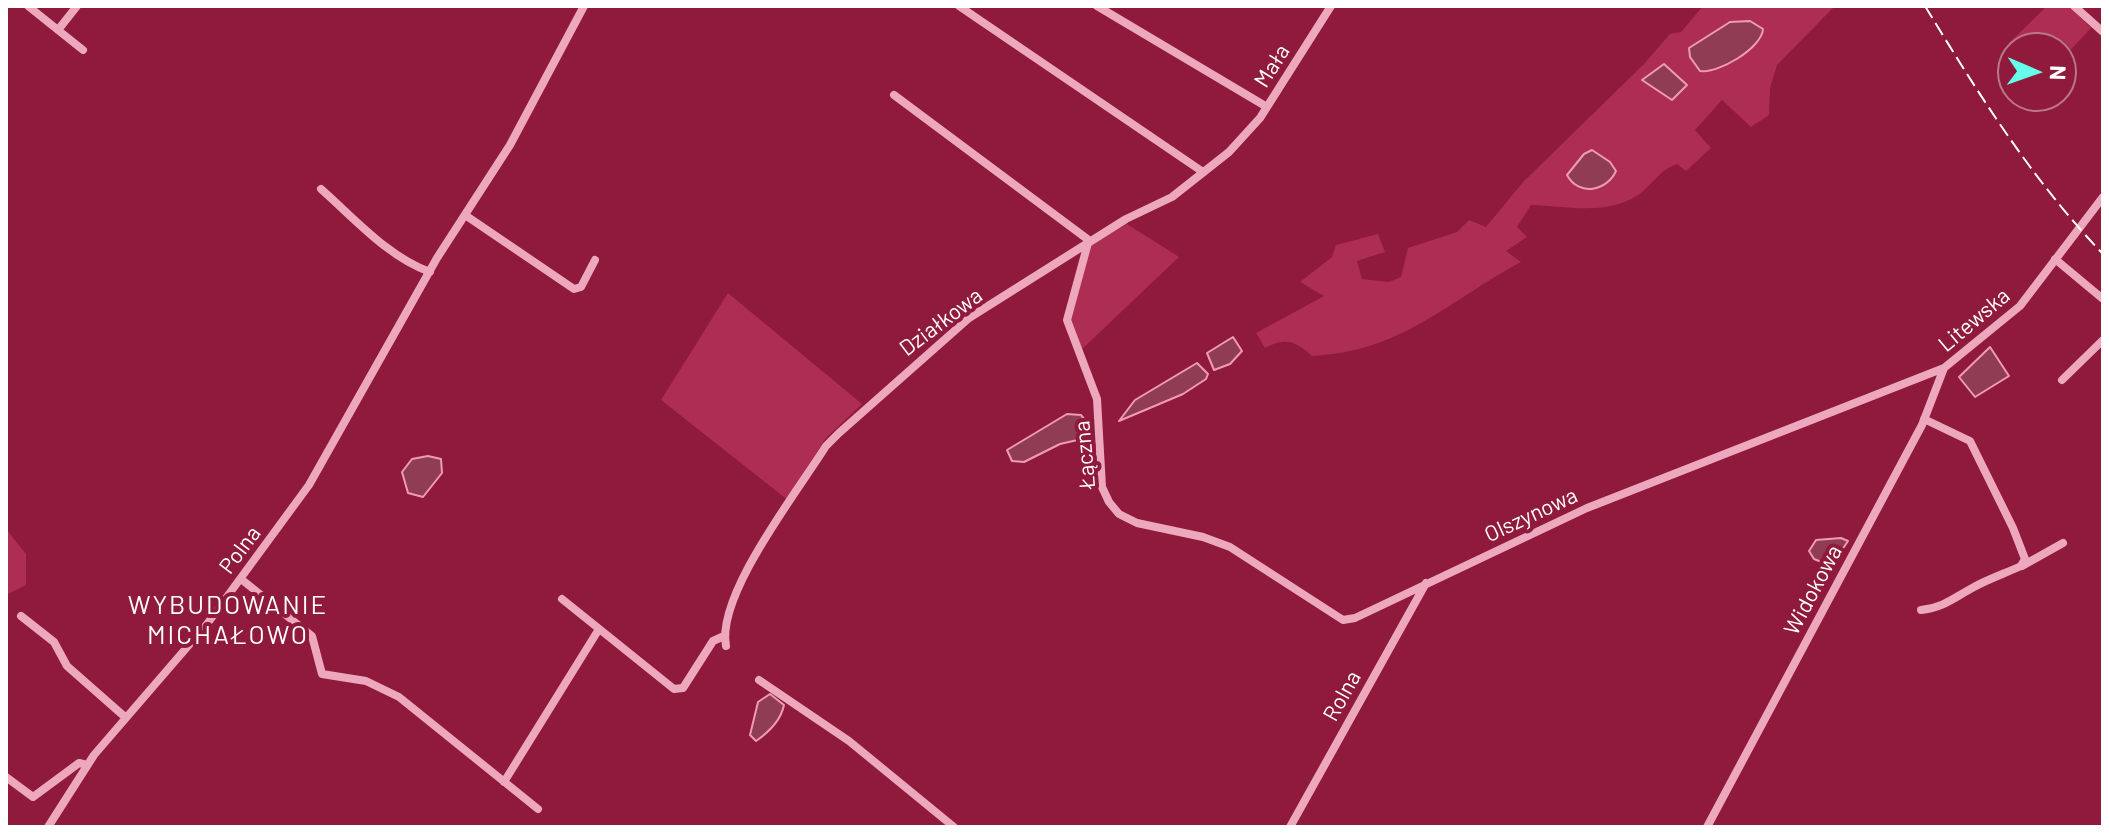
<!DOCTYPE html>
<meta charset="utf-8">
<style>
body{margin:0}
#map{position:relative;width:2109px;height:833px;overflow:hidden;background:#8f1a3b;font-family:Barlow,sans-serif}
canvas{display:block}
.frame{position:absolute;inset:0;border:8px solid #fff;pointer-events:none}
.north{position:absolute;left:1997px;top:32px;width:80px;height:80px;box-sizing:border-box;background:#8f1a3b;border:2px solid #bc7689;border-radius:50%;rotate:92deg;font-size:22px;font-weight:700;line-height:32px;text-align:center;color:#fff}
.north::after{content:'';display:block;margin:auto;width:28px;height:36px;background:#66ffec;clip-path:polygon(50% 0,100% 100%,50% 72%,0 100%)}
</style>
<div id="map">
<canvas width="2109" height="833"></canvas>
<div class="frame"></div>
<div class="north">N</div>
</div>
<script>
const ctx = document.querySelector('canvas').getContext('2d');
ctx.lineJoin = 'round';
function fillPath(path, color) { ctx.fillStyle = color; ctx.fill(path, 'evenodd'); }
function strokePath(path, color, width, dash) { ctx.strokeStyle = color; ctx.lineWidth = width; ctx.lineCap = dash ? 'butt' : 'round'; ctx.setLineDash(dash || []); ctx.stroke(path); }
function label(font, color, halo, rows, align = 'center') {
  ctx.font = font + ' Barlow,sans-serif'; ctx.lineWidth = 8; ctx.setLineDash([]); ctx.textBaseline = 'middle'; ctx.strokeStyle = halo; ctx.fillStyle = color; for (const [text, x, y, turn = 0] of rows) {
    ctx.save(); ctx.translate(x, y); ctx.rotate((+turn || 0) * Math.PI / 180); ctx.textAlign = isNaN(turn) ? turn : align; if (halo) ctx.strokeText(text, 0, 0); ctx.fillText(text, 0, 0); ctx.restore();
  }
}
fillPath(new Path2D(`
 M1703,6H1835L1777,65L1770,88L1769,115L1751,127L1722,100L1695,130L1711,148L1686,171L1677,164C1659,170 1653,185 1638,195C1607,216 1565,206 1531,205L1517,227L1527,237L1506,251L1521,262C1445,303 1403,351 1312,356C1296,341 1285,337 1265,348L1256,333L1324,296L1300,282L1332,257L1336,245L1378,234L1385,252L1357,261L1362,279L1389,282L1401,277L1408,248L1457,232L1469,220L1486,227L1523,182L1644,64L1670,34L1681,32ZM1730,22L1759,40L1731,61L1690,48Z
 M2047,6H2069L2091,28L2061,60V48H2014L2009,43Z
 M1127,224L1179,257L1081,350L1070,321L1090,245Z
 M728,293L862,404L825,439L789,501L661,400Z
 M6,529L26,554V585L6,595Z`), '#ad2d53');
const water = new Path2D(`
 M1750,21L1763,29C1762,48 1718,74 1700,71L1690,57L1689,48L1730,22Z
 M1664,64L1687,85L1672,100L1642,80Z
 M1592,150L1610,162L1616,171C1607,191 1579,197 1567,175L1584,154Z
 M1233,337L1242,351L1230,364L1214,370L1207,353Z
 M1990,347L2009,376L1975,397L1959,377Z
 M1197,363L1208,374L1206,379L1183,394L1119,421L1135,400Z
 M1067,414L1081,415C1089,424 1087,429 1082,439L1060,444L1024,462L1012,461L1007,450Z
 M428,456L441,459L442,473L423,497L408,493L402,472L412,459Z
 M1841,538L1848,541L1836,559L1824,563L1814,559L1809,551L1816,540Z
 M770,694L784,705C781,720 769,732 756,741L750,735L758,702Z`);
fillPath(water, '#903c53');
strokePath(water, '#f09bb5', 2);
strokePath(new Path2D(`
 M28,6L83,50
 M959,6L1203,172
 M1097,6L1267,107
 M2074,6L2103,32
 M58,30L77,6
 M894,95L1090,241
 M321,189C354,218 388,257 430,272
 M465,215L574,289L581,287L595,260
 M1088,243L1067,320L1097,399L1102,487L1109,502L1119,514L1137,523L1203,537L1230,547L1343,620L1355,618L1587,508L1944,368
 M2055,259L2103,299
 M2062,380L2103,340
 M2022,566L2063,543
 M241,579L312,636L322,674L366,681L399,697L538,809
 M562,599L674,689L683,688L713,641L724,636
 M1921,610C1943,608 1955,597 1974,587C1988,579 2006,573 2021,566L2025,559L2013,528L1970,441L1924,419
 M21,616L54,642L67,666L125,717
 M726,646C716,595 798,491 826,446L839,433L969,318L1126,219L1172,197L1229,152L1260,118L1331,6
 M759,680L849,741L954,827
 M6,777L33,797L79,763L87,765
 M504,782L599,629
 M48,827L94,755L207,624L309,485L437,258L510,145L584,6
 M1290,827L1426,583
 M1707,827L1922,425L1944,368L2020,306L2103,197`), '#eea8bd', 8);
strokePath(new Path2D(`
 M1925,6C1978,93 2032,180 2103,254`), '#fff', 2, [14, 6]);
label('22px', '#fff', '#8f1a3b', [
 ["Mała",1272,66,-58],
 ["Litewska",1974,320,-40],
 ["Działkowa",941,322,-37],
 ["Łączna",1085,455,-95],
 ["Olszynowa",1531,515,-25],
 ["Polna",240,550,-53],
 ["Widokowa",1813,590,-62],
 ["Rolna",1342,696,-61]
]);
ctx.letterSpacing = '2px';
label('26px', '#fff', '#8f1a3b', [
 ["WYBUDOWANIE",228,605],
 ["MICHAŁOWO",228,635]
]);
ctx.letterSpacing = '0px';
</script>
